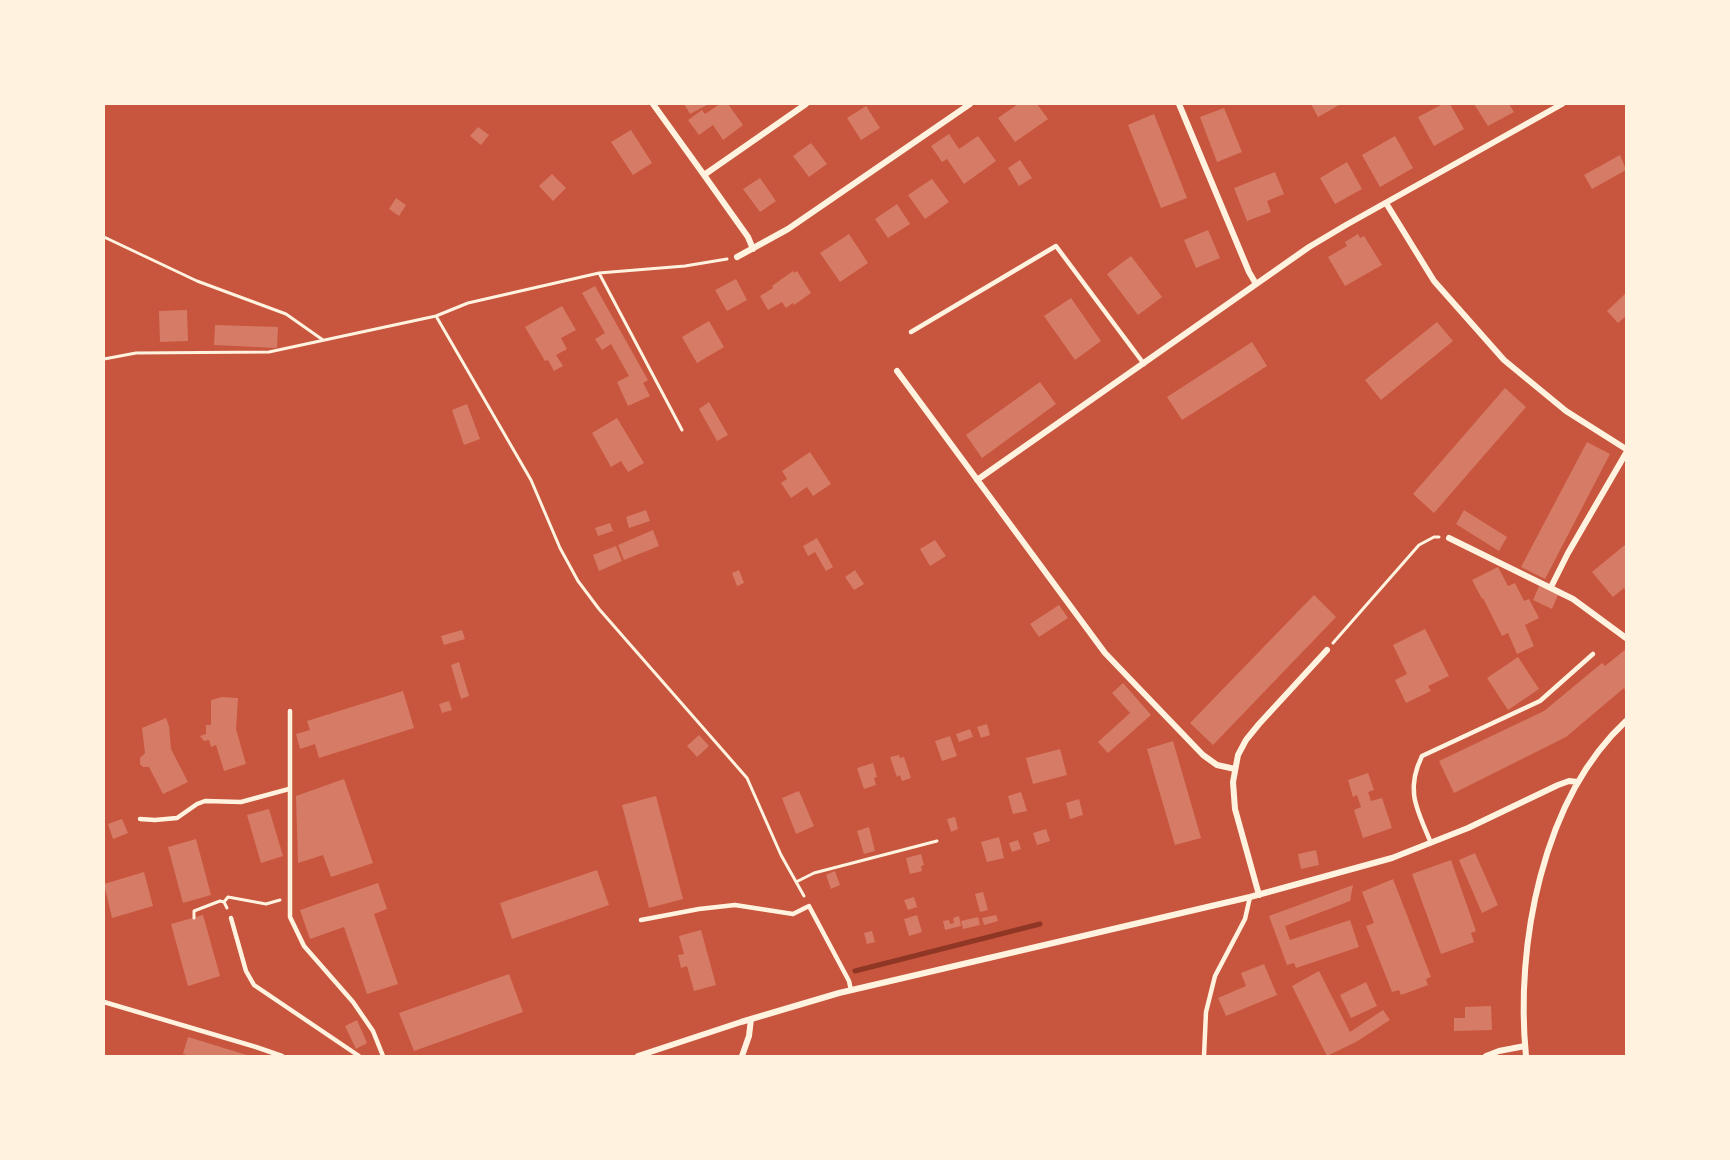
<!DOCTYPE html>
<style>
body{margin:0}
#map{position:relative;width:1730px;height:1160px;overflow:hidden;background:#c8553d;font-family:"Sofia Sans Condensed",sans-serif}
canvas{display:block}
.frame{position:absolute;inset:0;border:105px solid #fff3e0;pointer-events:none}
</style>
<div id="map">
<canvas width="1730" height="1160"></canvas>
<div class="frame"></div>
</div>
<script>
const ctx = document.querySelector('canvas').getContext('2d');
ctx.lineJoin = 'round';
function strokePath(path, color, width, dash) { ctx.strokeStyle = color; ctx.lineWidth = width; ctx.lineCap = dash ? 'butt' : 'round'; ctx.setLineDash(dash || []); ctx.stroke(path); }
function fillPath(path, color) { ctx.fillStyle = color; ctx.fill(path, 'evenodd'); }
strokePath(new Path2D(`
 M855,971L1040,924`), '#8f3625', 5);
fillPath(new Path2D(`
 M684,104H709L690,114Z
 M720,104H728L743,125L723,140L713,125L699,135L688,120L702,110L705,114Z
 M1018,104H1037L1048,119L1015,142L998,118Z
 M1311,104H1341L1318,117Z
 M1443,104H1450L1464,129L1434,146L1418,117Z
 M1474,104H1509L1514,112L1488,126Z
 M866,106L880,128L861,140L847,118Z
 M1224,108L1242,152L1217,162L1200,117Z
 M1154,114L1187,198L1161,208L1128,125Z
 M478,127L489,135L481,145L470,136Z
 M631,130L652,163L633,175L611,142Z
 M949,134L959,149L978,136L996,161L964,184L947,159L942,162L931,146Z
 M1395,136L1413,168L1380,187L1362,155Z
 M811,143L827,164L809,177L793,156Z
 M1620,155L1626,170L1592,189L1584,175Z
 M1020,160L1032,178L1019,186L1008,168Z
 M1347,162L1362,189L1335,204L1320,178Z
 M1275,172L1284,194L1267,201L1271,212L1247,221L1234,188Z
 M552,174L566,188L553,201L539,186Z
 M760,178L776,201L760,212L743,189Z
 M932,179L949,202L925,219L908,195Z
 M396,198L406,205L399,216L389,209Z
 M897,204L910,224L888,238L875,219Z
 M1208,230L1220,258L1196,268L1184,240Z
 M849,234L868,263L840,282L820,253Z
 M1358,234L1360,238L1364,236L1382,265L1345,286L1328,257L1347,246L1345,242Z
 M1131,256L1162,297L1138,315L1107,274Z
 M793,271L794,273L797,271L811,293L794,305L793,303L786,308L782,302L768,310L760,296L773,288L772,286Z
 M736,279L747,300L727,311L715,290Z
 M595,286L648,380L643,383L650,396L628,406L617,382L629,376L611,344L602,350L595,339L605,333L582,293Z
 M1626,293V316L1618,323L1607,311Z
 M1071,298L1101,341L1075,360L1044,316Z
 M562,306L576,330L561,338L567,349L556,355L563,366L554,371L548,360L545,361L525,327Z
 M187,310L188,341L160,342L159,311Z
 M709,321L724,347L697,363L682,337Z
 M1437,322L1453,341L1381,400L1365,380Z
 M215,325L278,327L277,348L214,345Z
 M1252,342L1267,366L1182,420L1167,397Z
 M1040,382L1056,404L982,458L966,435Z
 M1505,388L1526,407L1434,513L1413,494Z
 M709,402L728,435L717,441L699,409Z
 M467,404L480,439L464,445L452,410Z
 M617,418L644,463L628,472L621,461L611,467L592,433Z
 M1587,442L1610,454L1545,579L1521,567Z
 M810,452L831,484L813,496L807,487L791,498L781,483L787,479L782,471Z
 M646,510L650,521L629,528L626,517Z
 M1464,510L1507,537L1499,551L1456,524Z
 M610,523L613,531L598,536L595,528Z
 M653,530L659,546L624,560L618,545Z
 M817,538L833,567L826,571L815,552L808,556L803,546Z
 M935,540L946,556L930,566L920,549Z
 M1626,544V591L1624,588L1613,597L1592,572Z
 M616,546L622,561L599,571L593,555Z
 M1498,567L1508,586L1515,583L1524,601L1529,599L1539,618L1525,625L1534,646L1517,654L1508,633L1502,636L1483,598L1482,599L1472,580Z
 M739,570L744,583L737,586L732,573Z
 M855,570L864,584L854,590L845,577Z
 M1539,586L1558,595L1552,609L1533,600Z
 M1314,595L1336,617L1213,745L1190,723Z
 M1059,605L1068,618L1039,637L1030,624Z
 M1425,629L1449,676L1428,686L1431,691L1406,703L1395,680L1407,674L1393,645Z
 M462,630L465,639L444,645L441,636Z
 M1626,649V693L1624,688L1566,737L1454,793L1439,761L1544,711L1602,663L1605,666Z
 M1518,657L1539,689L1508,710L1487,678Z
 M459,662L469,696L461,699L451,665Z
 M1123,683L1151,715L1108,753L1098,742L1130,713L1112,693Z
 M403,691L414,728L319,758L315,744L300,749L296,734L310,730L307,721Z
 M222,697L238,698L236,729L246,764L224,771L216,745L211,747L209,740L204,741L200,736L206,734V725H211V700Z
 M449,701L452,710L442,713L439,704Z
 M166,718L169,726L171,749L188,782L163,794L149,767H143L140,764V758L145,753L142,728Z
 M987,724L990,735L981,738L977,727Z
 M970,729L973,737L959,742L956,734Z
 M699,735L709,746L697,757L687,746Z
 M950,736L957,756L942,761L935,741Z
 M1173,741L1201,838L1175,845L1147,749Z
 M1060,749L1067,775L1033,784L1026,758Z
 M899,755L900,758L904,757L911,778L902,781L900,775L897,777L890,757Z
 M873,763L877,777L874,778L876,785L864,789L857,768Z
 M1368,773L1374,790L1368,792L1371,801L1382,798L1392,828L1363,838L1354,810L1361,807L1357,795L1353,797L1348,780Z
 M344,779L373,863L331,877L323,855L298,863L296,796Z
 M799,791L814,826L796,834L782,798Z
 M1021,792L1027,811L1013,814L1008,796Z
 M656,796L683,899L649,908L622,805Z
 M1079,799L1083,815L1070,819L1066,803Z
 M269,809L283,856L261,863L247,815Z
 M955,817L958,829L951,832L947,819Z
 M122,819L128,833L113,839L108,824Z
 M869,827L875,851L864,854L857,831Z
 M1046,829L1050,841L1037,845L1033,833Z
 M999,837L1004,858L987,862L981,842Z
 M196,839L211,895L183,903L168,847Z
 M1018,840L1021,849L1012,852L1009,843Z
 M1316,850L1319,865L1301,869L1298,854Z
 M1475,853L1498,905L1482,913L1459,860Z
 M921,854L924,865L921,866L922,871L910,874L906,858Z
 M1451,860L1476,931L1471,933L1474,942L1441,954L1412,874Z
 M597,870L609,905L512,939L500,903Z
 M835,871L840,885L831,889L826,875Z
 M144,872L153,906L112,918L104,884Z
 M1393,879L1431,977L1426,979L1428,985L1401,995L1399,990L1392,992L1366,926L1374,923L1362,892Z
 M378,883L387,909L374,914L398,984L367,994L344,927L310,939L300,910Z
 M1353,885L1350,901L1285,926L1290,940L1350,920L1359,947L1296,968L1294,963L1287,965L1269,916Z
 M983,892L988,910L980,912L975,894Z
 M914,897L917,907L908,910L904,900Z
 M203,915L220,976L188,986L171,924Z
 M917,915L922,932L909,936L904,919Z
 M996,915L998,921L984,925L982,918Z
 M959,916L961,926L945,930L943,921L949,920L950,924L954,923L953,918Z
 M978,917L980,925L963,929L961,921Z
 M701,930L716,985L694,991L687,966L681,968L678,955L684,954L679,936Z
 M872,931L875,942L867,944L864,933Z
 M1264,964L1277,995L1226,1016L1218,998L1246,986L1241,973Z
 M1319,971L1350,1032L1383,1010L1390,1020L1356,1042L1327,1056L1292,986Z
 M509,974L523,1012L414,1051L399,1013Z
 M1366,982L1377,1006L1351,1018L1340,995Z
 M1491,1006L1492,1030L1454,1031V1018H1465V1007Z
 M357,1020L367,1043L356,1049L345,1026Z
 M188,1037L250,1056H191L183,1054Z`), '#d67c66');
strokePath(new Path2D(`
 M104,237L197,281L286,314L323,340
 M599,273L682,430
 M436,316L531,480L560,548L578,581L599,609L747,778L781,855L804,896
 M104,359L136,353L269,352L436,316L468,303L599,273L685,266L727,259
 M1333,643L1419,545L1434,537H1439
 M796,882L814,873L937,841
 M227,908L224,902L228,897L266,904L280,900
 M194,918V911L220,901L224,902`), '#fff3e0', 3);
strokePath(new Path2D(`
 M911,332L1056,246L1144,364
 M290,711V917L304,946L353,1002L373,1031L383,1056
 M140,819L155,820L177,818L197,804L205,801L241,802L289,789
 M1431,843C1417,809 1405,791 1422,756L1540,701L1593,654
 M231,918L246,971L254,985L359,1056
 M641,920L699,909L735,905L793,914L809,906L849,981L851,990
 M104,1002L256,1047L282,1056
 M1204,1056L1206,1012L1215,976L1245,919L1250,897`), '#fff3e0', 4.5);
strokePath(new Path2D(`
 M653,104L704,175
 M1179,104L1249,272L1256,284
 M1386,203L1434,281L1504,360L1566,411L1626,449
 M753,249L748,237L704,175L806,104
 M737,257L788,229L970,104
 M897,371L1105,653L1203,755L1217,765L1235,769
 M977,480L1309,247L1346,225L1562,104
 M1449,538L1573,599L1626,638
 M1551,587L1568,553L1626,453
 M1259,895L1235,809L1233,782L1238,755L1246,740L1259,724L1327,650
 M638,1056L741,1022L839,993L1250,897L1392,858L1468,828L1558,785L1569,781L1578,782
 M742,1056L749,1036L751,1019
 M1486,1056L1499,1051L1525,1046
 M1526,1056C1515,946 1542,799 1626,721`), '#fff3e0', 6);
</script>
